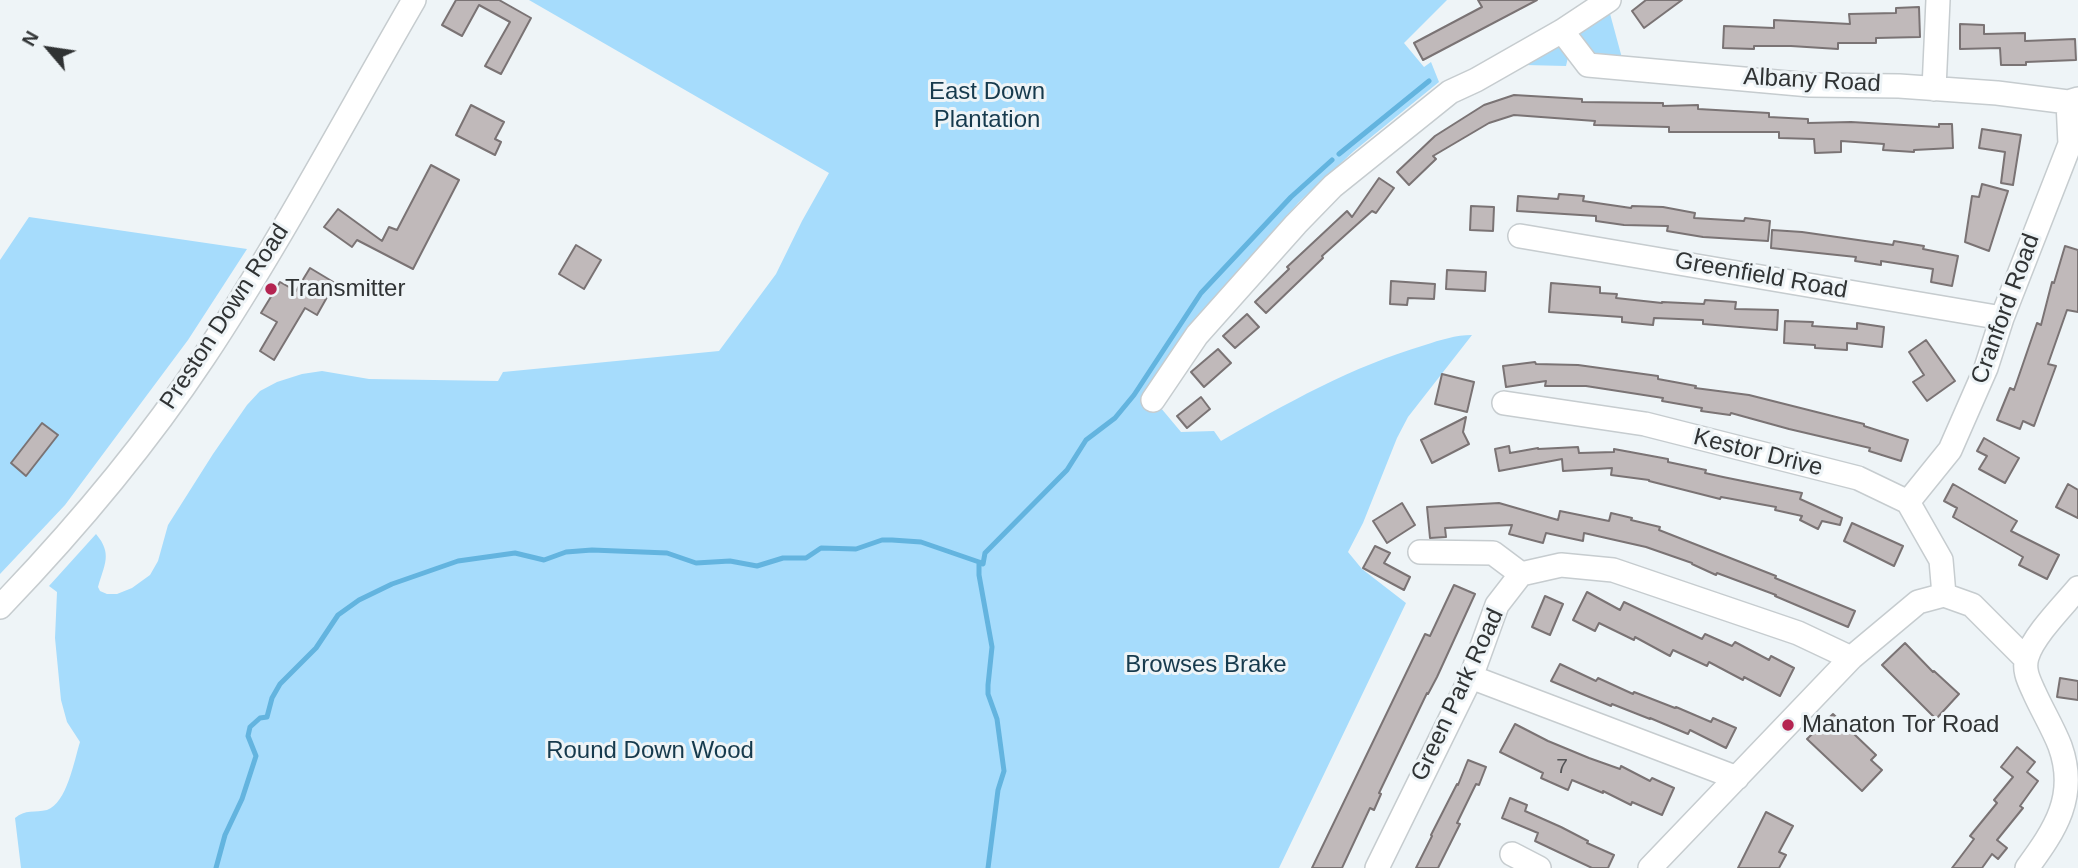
<!DOCTYPE html>
<style>
body{margin:0}
#map{position:relative;width:2078px;height:868px;overflow:hidden;background:#eef4f7;font-family:Arial,sans-serif}
canvas{display:block}
.north{position:absolute;left:14px;top:14px;width:70px;height:70px;-webkit-text-stroke:5px #eef4f7;paint-order:stroke;rotate:299deg;font-size:19px;font-weight:700;line-height:28px;text-align:center;color:#303334}
.north::after{content:'';display:block;margin:auto;width:24px;height:32px;background:#303334;clip-path:polygon(50% 0,100% 100%,50% 72%,0 100%)}
</style>
<div id="map">
<canvas width="2078" height="868"></canvas>
<div class="north">N</div>
</div>
<script>
const ctx = document.querySelector('canvas').getContext('2d');
ctx.lineJoin = 'round';
function fillPath(path, color) { ctx.fillStyle = color; ctx.fill(path, 'evenodd'); }
function strokePath(path, color, width, dash) { ctx.strokeStyle = color; ctx.lineWidth = width; ctx.lineCap = dash ? 'butt' : 'round'; ctx.setLineDash(dash || []); ctx.stroke(path); }
function label(font, color, halo, rows, align = 'center') {
  ctx.font = font + ' Arial,sans-serif'; ctx.lineWidth = 6; ctx.setLineDash([]); ctx.textBaseline = 'middle'; ctx.strokeStyle = halo; ctx.fillStyle = color; for (const [text, x, y, turn = 0] of rows) {
    ctx.save(); ctx.translate(x, y); ctx.rotate((+turn || 0) * Math.PI / 180); ctx.textAlign = isNaN(turn) ? turn : align; if (halo) ctx.strokeText(text, 0, 0); ctx.fillText(text, 0, 0); ctx.restore();
  }
}
fillPath(new Path2D(`
 M529,0H1447L1404,43L1424,67L1431,62L1439,82L1354,151L1299,202L1189,327L1150,395L1181,432L1214,431L1221,441C1285,404 1353,366 1425,345C1440,340 1456,335 1472,335L1408,417L1397,438L1363,523L1348,552L1362,569L1406,603L1279,868H21L15,818C25,809 35,813 47,810C67,803 74,761 80,742L67,722L61,700L55,638L57,592L49,586L96,534C113,554 104,565 98,587L100,591L107,594H117L132,588L150,575L158,561L168,525L213,454L247,405L260,391L277,382L302,374L322,371L369,379L498,381L503,372L719,351L776,274L802,221L829,173Z
 M1609,10L1622,58C1599,55 1593,59 1578,39L1579,31Z
 M1558,45L1569,53L1566,66L1525,65Z
 M29,217L247,249L188,340L65,505L0,574V260Z`), '#a6dcfc');
strokePath(new Path2D(`
 M1339,154L1429,81
 M979,562L983,564L985,553L1067,470L1086,440L1115,418L1134,395L1201,293L1291,197L1332,160
 M979,562V575L992,647L988,685V694L997,719L1004,771L998,790L988,868
 M216,868L225,835L242,799L256,756L248,736L250,727L260,718L267,717L272,698L280,684L316,648L338,615L359,600L392,584L458,561L515,553L544,560L566,552L592,550L667,553L696,563L730,561L757,566L783,558H806L821,548L856,549L882,540H892L921,542L979,562`), '#63b4df', 5);
const building = new Path2D(`
 M456,0H499L531,18L501,74L485,66L510,22L479,5L462,36L442,25Z
 M1478,0H1537L1423,60L1414,43L1482,7Z
 M1646,0H1682L1644,28L1632,11Z
 M1919,7L1920,37L1876,38V43H1838V49L1791,46H1754V49L1723,48L1724,26L1774,28V20L1850,24L1849,14L1896,13V8Z
 M1960,24L1984,25V34L2025,33V41L2075,39L2076,60L2026,62V65H2001L2000,48L1960,49Z
 M1514,95L1582,99V102L1663,103V106L1698,105V109L1769,113V117L1808,119V123L1851,122L1939,127V124H1952L1953,148L1914,150V152L1883,150L1884,144L1841,141V152L1815,153L1814,139L1779,138V132H1669V127L1594,125L1595,121L1514,115L1489,123L1433,156L1436,159L1409,185L1397,172L1435,136L1484,105Z
 M471,105L504,122L495,139L501,142L495,155L456,135Z
 M1982,129L2021,135L2013,185L2001,183L2005,152L1979,148Z
 M431,165L459,180L413,269L357,240L352,247L324,227L338,209L382,241L389,227L397,230Z
 M1379,178L1394,188L1376,213L1372,211L1322,256L1323,258L1266,313L1255,302L1289,269L1287,267L1347,211L1352,217Z
 M1982,184L2008,191L1989,251L1965,242L1972,196L1979,197Z
 M1559,194L1584,196L1583,201L1631,208L1632,206L1663,207L1695,213L1694,218L1744,221L1745,218L1770,221L1768,241L1703,237L1667,231L1668,226L1624,225L1596,221V216L1517,211L1518,196L1558,199Z
 M1471,206L1494,207L1493,231L1470,230Z
 M1772,230L1802,232L1893,245L1894,241L1924,246L1923,249L1958,256L1952,286L1931,282L1933,269L1881,261V265L1855,261L1856,257L1771,248Z
 M576,245L601,260L584,289L559,274Z
 M2065,246L2078,250V312L2067,310L2048,364L2056,366L2034,426L2023,421L2020,429L1997,420L2010,388L2014,390L2037,323L2041,325L2052,282L2054,283Z
 M310,268L335,283L317,315L305,308L274,360L260,351L277,322L261,313L280,282L296,291Z
 M1447,270L1486,272L1485,291L1446,289Z
 M1391,281L1435,284L1434,299L1408,298L1407,305L1390,304Z
 M1551,283L1600,287V293L1617,294L1616,298L1662,303V302L1704,304L1705,300L1736,302L1735,309L1778,310L1777,330L1703,324V320L1654,318L1653,325L1622,322V317L1549,312Z
 M1247,314L1259,327L1235,348L1223,336Z
 M1785,321L1813,322L1812,326L1857,329V323L1884,327L1882,347L1847,343V350L1815,348V345L1784,343Z
 M1926,340L1955,381L1927,401L1913,382L1924,375L1909,352Z
 M1218,349L1231,363L1204,387L1191,372Z
 M1535,362L1536,364L1578,365L1658,376V379L1696,386L1695,388L1749,395L1864,424V426L1908,440L1901,461L1869,451L1870,448L1789,429L1731,413L1730,415L1701,411L1702,408L1662,401L1663,398L1586,386H1545L1546,381L1506,387L1503,366Z
 M1442,374L1474,382L1467,412L1435,404Z
 M1201,397L1210,409L1187,428L1177,416Z
 M1466,417L1463,432L1469,444L1432,463L1421,440Z
 M42,423L58,435L26,476L11,463Z
 M1984,438L2019,458L2005,483L1979,469L1987,456L1977,451Z
 M1509,446L1510,453L1538,448V449L1578,447L1579,453L1614,452V449L1668,459V462L1706,470L1705,473L1723,477L1802,493L1800,499L1842,518L1840,525L1822,521L1818,529L1800,520L1802,516L1775,510L1776,507L1721,497L1720,499L1649,481V480L1611,475L1612,468L1563,471L1562,459L1499,471L1495,449Z
 M1953,484L2017,521L2011,531L2059,555L2047,579L2019,565L2023,557L1953,517L1957,508L1944,501Z
 M2068,484L2078,490V518L2056,507Z
 M1402,503L1415,525L1387,543L1373,521Z
 M1499,503L1558,520L1560,511L1609,521L1611,513L1632,518L1631,520L1660,527L1659,530L1776,576L1775,578L1855,611L1848,627L1775,596L1776,595L1717,573L1716,575L1692,564V563L1646,547L1584,533L1583,541L1546,533L1543,543L1509,534L1512,525L1445,528L1446,537L1430,538L1427,507Z
 M1852,523L1903,546L1894,566L1844,541Z
 M1375,546L1390,553L1384,563L1410,577L1404,590L1363,568Z
 M1454,585L1475,594L1437,677L1428,694L1427,693L1379,793L1381,794L1374,810L1370,808L1342,868H1312L1425,634L1430,636Z
 M1587,592L1620,610L1624,602L1702,639L1705,634L1732,646L1735,642L1769,660L1771,656L1794,668L1780,696L1744,677L1743,680L1709,662L1707,666L1673,650L1670,656L1635,637L1634,640L1599,623L1595,631L1573,620Z
 M1545,596L1563,604L1550,635L1532,627Z
 M1905,643L1933,672L1934,671L1959,694L1936,719L1882,665Z
 M1560,664L1596,681L1598,678L1633,694L1634,692L1675,708L1676,707L1711,722L1713,718L1736,728L1726,748L1690,730L1688,734L1650,718V719L1612,704L1611,706L1551,681Z
 M2060,678L2078,681V700L2057,697Z
 M1833,714L1876,755L1871,760L1882,770L1862,791L1807,739Z
 M1515,724L1548,741L1589,758L1620,769L1621,766L1650,781L1652,778L1674,788L1662,815L1632,802L1631,805L1603,791V793L1572,780L1568,790L1541,778L1543,773L1500,752Z
 M2017,747L2035,762L2027,772L2038,781L2020,806L2023,808L1997,840L2007,848L1998,859L1992,854L1982,868H1952L1974,839L1970,836L1997,803L1994,800L2013,777L2001,767Z
 M1468,760L1486,767L1479,785L1476,784L1457,823L1460,824L1438,868H1416L1432,836L1431,835L1457,784L1458,785Z
 M1510,798L1527,805L1525,811L1561,827L1588,841L1587,843L1614,855L1608,868H1592L1535,841L1538,833L1502,818Z
 M1766,812L1793,826L1779,852L1786,855L1779,868H1738Z`);
fillPath(building, '#c0b9ba');
strokePath(building, '#7a7374', 2);
const minor = new Path2D(`
 M1562,31L1588,65L1810,85L1899,86L1997,93L2068,102L2078,99
 M1934,89L1938,0
 M1520,236L2002,318
 M1153,400L1197,335L1296,224L1333,186L1450,92L1476,80L1562,31L1609,0
 M1504,403L1645,424L1858,478L1908,502L1941,560L1944,595
 M1908,502L1950,450L1986,368L2002,318L2070,144L2068,102
 M1420,552L1493,553L1521,574
 M1944,595L1972,605L2026,659
 M0,607C74,530 145,446 204,357C280,242 345,119 414,0
 M1471,677L1737,778
 M1512,854L1539,868
 M1377,868L1471,677L1497,605L1521,574L1561,565L1613,570L1798,633L1851,658
 M1650,868L1851,658L1918,602L1944,595
 M2027,868C2055,830 2078,796 2060,746C2053,728 2042,710 2034,692C2029,681 2023,670 2027,657C2033,636 2063,606 2078,588`);
strokePath(minor, '#c6cccf', 26);
strokePath(minor, '#fff', 23);
for (const [x, y, r, color] of [
 [271,289,7,"#b42451"],
 [1788,725,7,"#b42451"]
]) { const dot = new Path2D(); dot.arc(x, y, r, 0, 2 * Math.PI); ctx.fillStyle = color; ctx.fill(dot); strokePath(dot, '#eef4f7', 2.5); }
label('21px', '#545456', null, [
 ["7",1562,767]
]);
label('24px', '#303334', '#eef4f7', [
 ["Albany Road",1812,81,3],
 ["Greenfield Road",1761,276,10],
 ["Cranford Road",2006,309,-70],
 ["Preston Down Road",225,317,-57],
 ["Kestor Drive",1758,453,14],
 ["Green Park Road",1458,695,-65]
]);
label('24px', '#163a4d', '#eef4f7', [
 ["East Down",987,92],
 ["Plantation",987,120],
 ["Browses Brake",1206,665],
 ["Round Down Wood",650,751]
]);
label('24px', '#303334', '#eef4f7', [
 ["Transmitter",285,289],
 ["Manaton Tor Road",1802,725]
], 'left');
</script>
